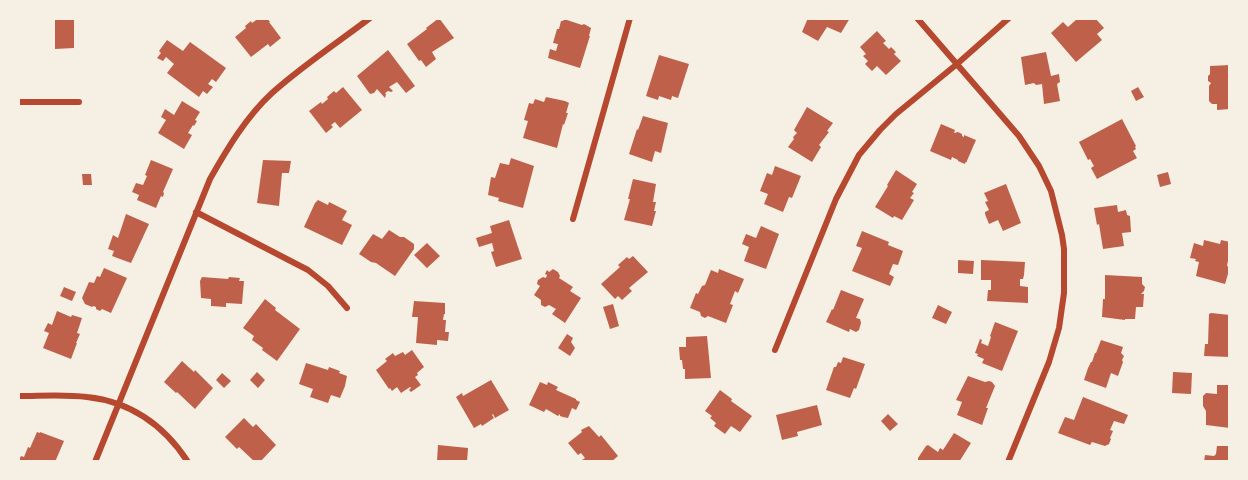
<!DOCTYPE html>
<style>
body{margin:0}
#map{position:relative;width:1248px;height:480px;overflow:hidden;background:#f6efe4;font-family:"Archivo Narrow",sans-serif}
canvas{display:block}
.frame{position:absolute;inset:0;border:20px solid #f6efe4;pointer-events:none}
</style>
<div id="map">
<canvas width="1248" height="480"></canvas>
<div class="frame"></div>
</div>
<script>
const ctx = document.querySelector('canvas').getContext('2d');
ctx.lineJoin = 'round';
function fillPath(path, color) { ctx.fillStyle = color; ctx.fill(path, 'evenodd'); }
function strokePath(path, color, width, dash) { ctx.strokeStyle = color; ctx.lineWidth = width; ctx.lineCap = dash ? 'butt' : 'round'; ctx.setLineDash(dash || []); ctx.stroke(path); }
fillPath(new Path2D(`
 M55,18H74V48L55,49Z
 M259,18H267L270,22H269L281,38L270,47L268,44L251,57L235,37L246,28L245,26L251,21L252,23Z
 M439,18L454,38L432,52L436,59L426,67L421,60L419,61L407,44L427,29L426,28Z
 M808,18H850L841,33L827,27L818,41L802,32Z
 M1075,18H1095L1104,28L1097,34L1102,40L1076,62L1051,33L1063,22L1068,27L1077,19Z
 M564,19L582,25L584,24L591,28L589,36H590L589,39L580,68L548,58L550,49L556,51L558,44L553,43L557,29H559L561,21H563Z
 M877,31L886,41L883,43L889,49L891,47L896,52L894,54L901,61L886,75L877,66L872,71L865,64L868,61L863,56L866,54L860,47Z
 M167,40L183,51L190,42L226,68L216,82L212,79L208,84L213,87L207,94L203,91L199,97L167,73L174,64L166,57L163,61L157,58L161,53L159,51Z
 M388,50L415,86L406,93L397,82L389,87L393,91L391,92L388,91L385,93L386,94L385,98L377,89L374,93L370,94L357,76Z
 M1046,52L1051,76L1059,74L1060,82L1057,84L1060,101L1044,104L1042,84L1036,85L1034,83L1025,85L1021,57Z
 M659,55L689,64L678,98L672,96L671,100L659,96L658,100L646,96Z
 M1230,65V109L1217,110V104H1212L1209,101V86L1211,83L1208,81V76L1210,74V66Z
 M343,87L362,110L340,128L335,122L331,125L333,127L326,133L309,111L321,102L322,104L328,99L327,97L334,91L336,93Z
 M1138,87L1144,97L1136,101L1131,91Z
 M546,97L565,101L569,103L566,113H568L564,125L563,124L557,148L523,138L528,121L524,120L529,103L533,104L535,99L544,102Z
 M182,101L200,112L195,120L197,121L194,126L193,125L188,133L192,135L184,149L158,133L166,120L161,117L165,109L174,115Z
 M807,107L833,123L827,131L829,132L819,145L821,147L812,162L788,147L794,139L793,137L797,133L794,130Z
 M643,116L668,123L661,153L655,151L652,162L629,154L637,129L638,130Z
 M1122,119L1136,146L1135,147L1136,149L1133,151L1137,158L1097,179L1091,168L1094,166L1090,159L1088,160L1079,142Z
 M941,124L955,130L954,133L958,132L962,134V136L964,137V135L976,140L966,163L965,162V164L958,161V160L952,157L951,160L930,151Z
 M511,158L534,166L523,208L498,201L499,198L488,195L491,177L495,178L500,163L509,165Z
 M151,160L173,169L163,192L164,193L163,197L161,196L156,208L137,200L139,195L132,192L136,183L143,185L147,176L145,175Z
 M263,160L291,161L289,173H282L279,206L257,203Z
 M775,166L801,176L792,198L789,197L783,212L764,204L768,194L760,191L767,173L772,175Z
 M896,170L917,184L912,192L914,193L910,198L914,200L902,220L894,216L893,218L875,207L888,186L887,185Z
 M1168,172L1171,184L1160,187L1157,175Z
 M82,174H91L92,185H83Z
 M633,179L656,184L653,202H656L654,211H656L652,226L624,220L630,199H628Z
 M1006,184L1021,223L1003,231L998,220L989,224L985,214V212L989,210L985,202L988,201L984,193Z
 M318,200L328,205L329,202L347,211L342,220L352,225L342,245L304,227L315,203Z
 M1117,205L1118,212L1126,210L1127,215L1130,216L1131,232L1122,233L1124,246L1103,249L1099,224L1097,225L1094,208Z
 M126,214L149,224L131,263L112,256L114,251L108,249L113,235L118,238Z
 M509,220L522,259L496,267L491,252L494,251L492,243L479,247L476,238L492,233L490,226Z
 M761,226L779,234L766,269L744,261L749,247L742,244L746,234L756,238Z
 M389,230L400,237H404L414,244V249L395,276L376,263L371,262L359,254L373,234L382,239Z
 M862,231L889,242L888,245L903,251L898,265L893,264L889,274L894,277L890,286L852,271L862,248L856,246Z
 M1204,240L1220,244L1221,240L1230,242L1228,255H1229L1227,266L1230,267L1225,284L1196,276L1199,262L1195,261L1196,259L1190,258L1194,243L1203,246Z
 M427,243L440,256L427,268L414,255Z
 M633,256L648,272L629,288L632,291L622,300L618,296L615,299L601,284L620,267L618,265L627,257L629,259Z
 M958,260L974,261L973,274L958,273Z
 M981,260L1025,262L1024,275L1023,279H1020V286L1028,287V303L987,301L988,290H991V280H981Z
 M104,268L127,278L111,313L102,309L100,311L96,309V307L93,306L92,307L85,304L82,298L89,282L94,283L97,276L100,277Z
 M553,269L558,272L560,276L559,278L573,287L570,291L581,298L565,323L552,314L556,309L549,305L545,307L541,305V300L534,295L540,286L537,284L538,280L543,277L546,278L547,275L545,274L547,270L549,272Z
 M719,269L744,279L738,293L735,291L730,304L733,305L726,323L708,316L705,318L701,316L700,312L690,308L696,293L698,294L702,286L705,285L711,270L718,273Z
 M1105,275L1142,277V284L1145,287L1144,291L1141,294H1144L1143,307H1136L1135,319H1125V320L1102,317L1103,299H1105Z
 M202,277L228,279L229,277L240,278L239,281H244L242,304L226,303V307L211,306V299L201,298L200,281Z
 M64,287L76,292L72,301L60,296Z
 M841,290L864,299L856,318L860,319L861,323L859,330L856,332L850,329L849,332L826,322L832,309L833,310Z
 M265,299L276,308L275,310L300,329L277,361L262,350L263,348L252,340L254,336L243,328Z
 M414,301L445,303V314H444L443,320H446L445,332H449L448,341L437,340V345L416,343L418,317H412Z
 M613,304L619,326L610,329L603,307Z
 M938,305L952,312L946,324L932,318Z
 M57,311L71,317L72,315L82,318L77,333L80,334L76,343H77L71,359L43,348L49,333L44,331L48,323L52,325Z
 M1211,313L1230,315V357L1204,356L1205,344H1208L1209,314Z
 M995,322L1018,331L1002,371L982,363L984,359L977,356L978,354L975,353L980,339L982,340L981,343L988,346L991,337L990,336Z
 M567,334L573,338L571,342L575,348L570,356L558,348Z
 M707,336L711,378L685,379V369H683L682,360H680L679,347H686V337Z
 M1101,340L1123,347L1121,353L1124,356L1122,360L1123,362L1118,376L1111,373L1106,388L1084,380L1088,368L1091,362H1092L1095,353H1096Z
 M412,350L424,367L417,373L418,375L415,377L421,385L411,392L409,390L411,388L410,387L401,393L397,387L392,391L390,388L389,389L376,370L387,361L385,359L393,353L395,356L403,352L405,355Z
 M843,357L865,364L856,389L854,388L850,398L826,390L834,367H836L838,362L841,363Z
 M182,361L194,372L195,370L213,388L195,409L177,392L176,393L164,382Z
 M306,363L328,370L329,367L340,371L339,373L347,376L345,386L340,398L331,395L328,403L310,397L313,389L299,384Z
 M257,372L265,380L258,388L250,380Z
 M1173,372L1192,373L1191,394L1172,393Z
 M222,373L231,381L224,388L216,380Z
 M968,376L985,382L989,381L992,382L995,386L986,408H988L982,425L957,415L962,402L956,400Z
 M491,380L509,410L495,418L493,414L492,415L494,418L482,426L481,424L474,428L456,397L462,393L463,396Z
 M540,382L547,385L548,382L558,387L556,390L576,399V400L580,402L576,410L572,408L568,418L563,417L560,416V414L558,416L546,409L544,412L529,405Z
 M1217,385H1230V428L1206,425V411L1203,406V396L1206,393L1217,394Z
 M720,390L732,399L731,401L752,416L740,432L731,426L725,434L714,426L716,423L710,418L712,416L705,411Z
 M1083,397L1128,415L1124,424L1114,421L1110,430L1113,431L1110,438L1111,439L1109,444L1105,446L1092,442L1090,445L1058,433L1065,417L1074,420Z
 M817,405L822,425L797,432L798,436L782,440L776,415Z
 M888,414L898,424L890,431L881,421Z
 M244,418L253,427L256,424L276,445L260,462H255L239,447L237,449L225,437Z
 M589,426L599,437L601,435L618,456L611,462H584L582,460L585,458L581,453L578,455L568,443L582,432L581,430Z
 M37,432L40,433V432L64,441L55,462H18L21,456L24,457L28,447L30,448Z
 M954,433L971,443L959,462L918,461V458L926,446L928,445L938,452L940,448L943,450Z
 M438,445L468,448L467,462H437Z
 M1217,446H1230V462H1204L1205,455L1214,456L1216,454Z`), '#bf614a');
strokePath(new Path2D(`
 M917,18L1019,136L1039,166L1051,191L1062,235L1064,249V293L1059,328L1049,362L1008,462
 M18,102H79
 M196,212L308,270L328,286L347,308
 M573,219L630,18
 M775,350L836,199L859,155L880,130L896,114L957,64L1009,18
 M18,396C41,396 65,394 87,397C132,402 164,425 188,462
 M95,462L210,179C227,149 246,117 272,93C302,66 337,43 370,18`), '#b5482f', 6);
</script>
